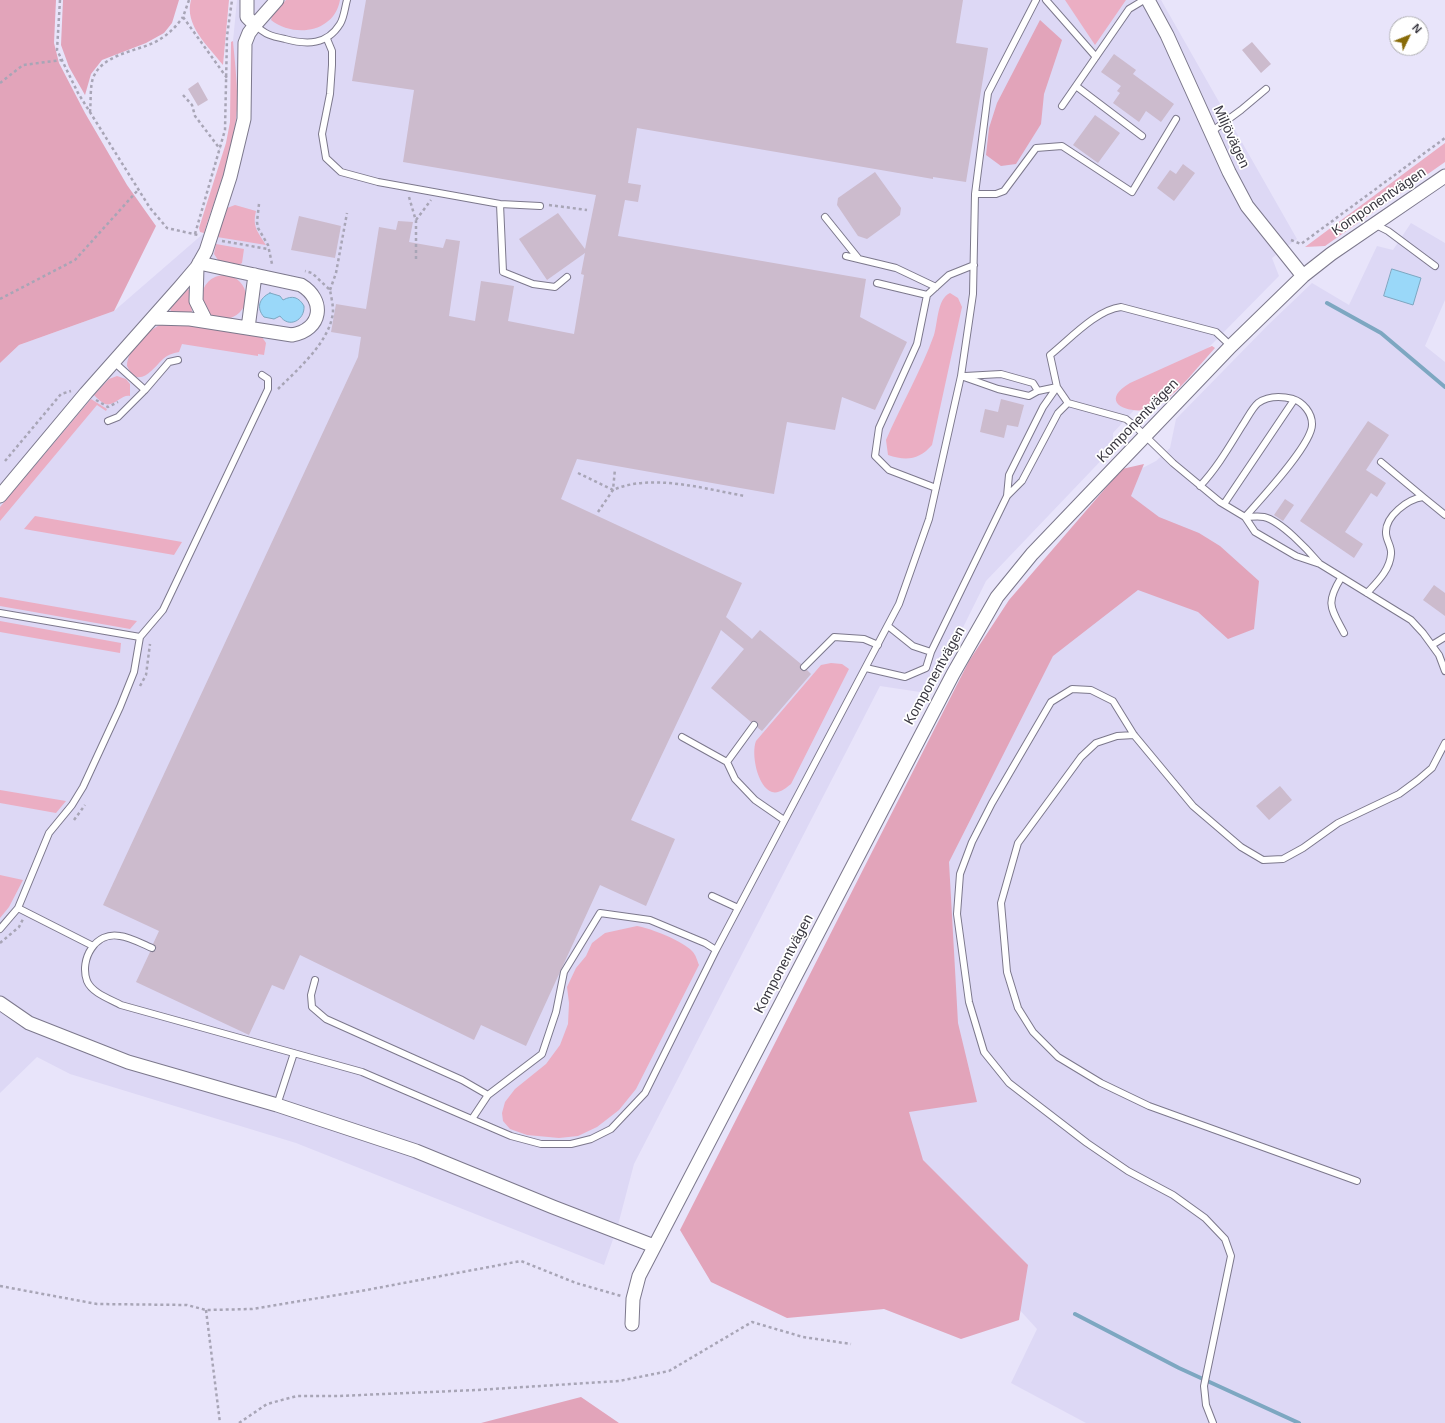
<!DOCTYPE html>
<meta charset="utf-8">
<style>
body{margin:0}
#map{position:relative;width:1445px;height:1423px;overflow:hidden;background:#e8e4fa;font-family:Helvetica,sans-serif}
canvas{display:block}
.north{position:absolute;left:1389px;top:16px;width:40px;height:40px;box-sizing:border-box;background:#fff;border:1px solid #afafb2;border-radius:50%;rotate:47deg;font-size:11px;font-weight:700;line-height:16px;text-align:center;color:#38363f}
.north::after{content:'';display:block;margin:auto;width:14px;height:18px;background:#886b09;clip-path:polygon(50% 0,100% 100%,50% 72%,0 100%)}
</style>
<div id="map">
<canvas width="1445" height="1423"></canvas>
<div class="north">N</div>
</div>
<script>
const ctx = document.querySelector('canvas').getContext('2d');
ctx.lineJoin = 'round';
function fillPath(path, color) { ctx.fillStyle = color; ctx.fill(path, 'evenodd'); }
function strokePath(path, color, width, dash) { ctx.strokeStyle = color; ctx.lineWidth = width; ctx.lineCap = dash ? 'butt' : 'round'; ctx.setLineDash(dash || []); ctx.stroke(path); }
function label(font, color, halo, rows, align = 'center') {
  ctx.font = font + ' Helvetica,sans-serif'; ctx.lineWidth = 3.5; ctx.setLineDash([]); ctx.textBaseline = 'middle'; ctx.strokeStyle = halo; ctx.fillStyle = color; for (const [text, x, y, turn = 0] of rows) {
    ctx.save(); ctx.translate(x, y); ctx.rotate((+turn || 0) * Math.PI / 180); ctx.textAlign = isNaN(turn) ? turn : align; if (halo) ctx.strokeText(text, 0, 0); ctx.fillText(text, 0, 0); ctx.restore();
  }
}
fillPath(new Path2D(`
 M237,0H1161L1297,239L1272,258L1279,276L1153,404L1136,408L1113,433V448L986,581L937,680L920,692L880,686L634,1164L618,1225L604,1265L296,1143L70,1074L37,1057L0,1093V363L19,345L114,311L204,233L231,146L236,122L237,107L233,41Z
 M1411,223L1445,243V300L1425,346L1445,362V1423H1086L1011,1383L1037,1329L936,1218L896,1121L930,750L1131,474L1156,461L1170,448L1176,419L1268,325L1312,283L1349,305L1377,246L1393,250Z`), '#ddd8f5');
fillPath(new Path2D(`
 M191,0H229L223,65C208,46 184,25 191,0Z
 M286,0H340C334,33 294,38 271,20L273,13Z
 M1065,0H1126L1095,45Z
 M233,41C235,64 238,87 237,109C234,151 217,192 204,233L200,232L199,228L226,143L230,122L231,42Z
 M1445,143V162L1325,246L1305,247Z
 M235,205L256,211C252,227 258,232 266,245L217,237L227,208Z
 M216,244L244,249L242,263L237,266L220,263L214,254Z
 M202 297a22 22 0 1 1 44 0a22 22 0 1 1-44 0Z
 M188,289L191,292L192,314L171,312L170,308Z
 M950,293L958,298L962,307L932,445C919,460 906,461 888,455L886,440C901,405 921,371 934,335C938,322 937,299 950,293Z
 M162,324H189L262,337L266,343L264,355L258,354V356L182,344L179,352C173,353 167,355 162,360C152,370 138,390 127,366C127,349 148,330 162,324Z
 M1212,346L1215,348C1199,365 1173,400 1153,408C1131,416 1096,403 1130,383Z
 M117,376L126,379L130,384V396C122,394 114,407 105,404C101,402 97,398 94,395L109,379Z
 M91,399L107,409L106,411L97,405L0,521V507Z
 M35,516L182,542L174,555L24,529Z
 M0,597L137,621L130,629L0,606Z
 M0,621L121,643L120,653L0,632Z
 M831,663L842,664L849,669L791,784C786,788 779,794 772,792C757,787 751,753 756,741L821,665Z
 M0,790L66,801L56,813L0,803Z
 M0,875L23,880L9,907L0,918Z
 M637,926C650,928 683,941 692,951C696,955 697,960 699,965L636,1089L619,1110L597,1127L578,1136L559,1138L527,1135L510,1129L503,1121L502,1113L505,1102L515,1089L546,1064L560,1045L568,1024L569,1003L567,987L576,968L586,956L592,943L605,933Z`), '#ebaec3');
fillPath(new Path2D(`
 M0,0H56L54,43L59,63L85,113L127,185L156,226L114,311L19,345L0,363Z
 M63,0H179L172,23L164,33L146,43L102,60L91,74L85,95L69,67L61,45Z
 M1040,20L1062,40L1044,94L1041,124L1016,164L1001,166L986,155L989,128L997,103Z
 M1144,464L1131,496L1159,517L1199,533L1220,546L1259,581L1254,629L1228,639L1198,612L1138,590L1053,656L949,862L958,1023L977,1102L909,1112L923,1160L1028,1265L1019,1320L961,1339L884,1309L787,1318L711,1282L680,1230L969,661L1009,600L1122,469Z
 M581,1397L619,1423H481Z`), '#e2a4ba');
const water = new Path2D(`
 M1392,269L1421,278L1413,305L1384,296Z
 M270,293L280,296L283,300C292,295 299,297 304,306C305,320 289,329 280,316L274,319L264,317C256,308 259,298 270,293Z`);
fillPath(water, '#9ad8f9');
strokePath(water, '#7da7c1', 1);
strokePath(new Path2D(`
 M1327,303L1381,333L1445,387
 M1075,1314L1179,1368L1299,1423`), '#7da7c1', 4);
fillPath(new Path2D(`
 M366,0H963L956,43L988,48L966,182L933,177V179L637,128L628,183L641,185L638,202L625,200L618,236L866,279L860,317L907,342L875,410L842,397L835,430L787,422L774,494L577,459L561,499L742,583L726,617L752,639L760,630L801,664V670H807L811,674L762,731L758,728L757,722H751L711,688L744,649L721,630L631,820L675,839L646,906L600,885L526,1046L481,1025L474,1040L300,955L284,990L272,985L249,1035L136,982L150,952L156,950V947L153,944L159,931L103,905L358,357L361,337L331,332L336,304L366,309L379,227L396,230L398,221L413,222L409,242L443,248L446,239L460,241L449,316L475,321L481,281L514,286L508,321L574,334L584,275L581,274L585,253L547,280L519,239L558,213L585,249L596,195L403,162L414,90L352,81Z
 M1252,42L1271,64L1261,73L1242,50Z
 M1114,54L1136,70L1133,74L1174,104L1161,122L1146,111L1139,122L1113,103L1120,93L1117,91L1121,86L1101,72Z
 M198,82L208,100L198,106L188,89Z
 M1095,115L1120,133L1098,163L1073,145Z
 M1183,164L1195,173L1174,201L1157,188L1170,170L1176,174Z
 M875,172L901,208L900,215L867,239L858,236L837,205L838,198Z
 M299,216L341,226L335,258L291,250Z
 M1001,399L1024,405L1018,427L1007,425L1004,438L980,432L985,409L998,412Z
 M1368,421L1389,435L1366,470L1386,483L1377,497L1371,493L1345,532L1363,544L1354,558L1300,521Z
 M1285,499L1294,505L1283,521L1274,515Z
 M1434,585L1445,593V616L1423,600Z
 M1280,786L1292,800L1269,820L1256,806Z`), '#ccbbcd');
const service = new Path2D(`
 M1046,0L1096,57
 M255,25C266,35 271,36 285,39C307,45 327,45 340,24C344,18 345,7 347,0
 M327,39L332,51V65L330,94L322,134L326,158L341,172L378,182L500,204L540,206
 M1076,86L1142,136
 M1062,106L1129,9L1144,0
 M1211,132L1241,110L1266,89
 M975,194H996L1004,191L1036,148L1062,146L1132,192L1176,119
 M500,204L503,272L533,284L555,287L567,277
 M825,217L858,258
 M1374,224L1388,231L1435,266
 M846,256L896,268L936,287
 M877,283L927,295
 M1231,346L1216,332L1121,307C1096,310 1070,339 1050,355L1057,387L1068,403L1126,419L1136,427L1173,463L1220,502L1245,517L1255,532L1296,556L1320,564L1411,620L1423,633L1439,655L1445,671
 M115,363L145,390L169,362L178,360
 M961,376L998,389L1029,396L1038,391L1057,387
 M965,376L1001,374L1033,383L1038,391
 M108,421L118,417L145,390
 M1381,462L1423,497
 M1200,486C1217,468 1229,447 1242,426C1247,419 1252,408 1258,403C1268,396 1281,396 1293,399C1303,402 1312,413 1312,424C1313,444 1259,501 1245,517
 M936,488L889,470L875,456L879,428L917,344L927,295L949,275L974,265
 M1007,496L1009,475L1043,407L1057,387
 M1224,504L1294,400
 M1245,517C1250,517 1258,516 1264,517C1281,521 1308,550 1319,563
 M1341,578C1325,604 1331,608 1344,633
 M1367,593C1377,582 1390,570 1391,554C1392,547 1386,540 1386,533C1385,516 1408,499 1423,497L1445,515
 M0,613L140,637L163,610L268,389V379L262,375
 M888,626L913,646L931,652
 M1432,645L1445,637
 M804,667L834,637L864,639L878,645
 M866,668L905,677L926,668L931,652L1007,496L1022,481L1058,413L1068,403
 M754,725L727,762L735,779L755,800L784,820
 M1134,735L1117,736L1096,743L1081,757L1018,843L1001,903L1007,972L1018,1008L1033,1032L1058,1057L1101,1083L1149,1106L1357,1181
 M682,737L727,762
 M712,896L738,908
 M18,908L93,946
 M0,929L18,908L49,833L72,805L83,787L120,707L134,672L140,637
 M152,948C142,944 130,937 120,936C96,931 79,959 87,981C92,993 110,999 121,1005L362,1072L511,1136L541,1144H571L591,1139L611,1129L645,1093L716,950L899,604L929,519L961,376L973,294L975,194L988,93L1036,0
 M315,980L311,995L312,1007L326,1019L462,1080L488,1095
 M277,1105L294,1053
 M472,1119L488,1095L542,1054L556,1012L564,972L600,913L650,920L705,943L716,950
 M1213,1423L1206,1405L1204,1386L1231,1256L1225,1239L1205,1218L1173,1195L1128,1171L1087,1143L1009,1083L984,1052L969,1002L957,914L960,874L972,842L992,803L1051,702L1072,689L1091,690L1113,701L1134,735L1193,806L1241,847L1263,860L1283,859L1303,848L1338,823L1399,794L1418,780L1432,768L1445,743`);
const minor = new Path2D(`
 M1148,0L1167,35L1229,172L1247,206L1303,276
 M255,25L277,0
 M197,267L196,301L206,321
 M153,318L190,319L292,335C322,330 326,300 301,285L199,263
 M248,328L255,275
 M0,496L86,393L180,287L197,267L206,251L230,177L244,119L245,43L249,33L255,25L247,17V0
 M0,1003L29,1023L128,1062L277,1105L416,1151L553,1207L654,1246
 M632,1324L633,1299L639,1276L953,674L997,597L1032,554L1231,346L1303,276L1331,254L1445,176`);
strokePath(service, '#7c788c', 8);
strokePath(minor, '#7c788c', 15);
strokePath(new Path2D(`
 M60,0L57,50L78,93L150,208L167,228L198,235
 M189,0L183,17L227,78
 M0,83L23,65L62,60
 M183,95L192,105L195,116L220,149
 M90,112C91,101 90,87 93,78C102,55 133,52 153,43C166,37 175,28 183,17
 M409,197L416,221V262
 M259,204L257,222L258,228L268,245L272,264
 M549,205L587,210
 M416,220L431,200
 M195,234L225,130L227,36L232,0
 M1291,240L1301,244L1445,138
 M222,241L268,249
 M330,290L336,273L347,213
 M0,299L75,260L138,190
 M278,389C298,369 331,341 333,311C333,304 331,296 330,290L312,273L305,271
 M96,400L108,407L118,402
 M5,461L61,394L71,391
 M578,473L613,490C651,473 705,489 745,496
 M598,512L613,490L615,469
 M140,686L146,675L150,644
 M74,820L85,805
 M0,943L19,927L23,919
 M0,1286L97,1304L187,1305L206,1310L252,1309L361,1291L521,1261L576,1283L621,1296
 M206,1310L220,1423
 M239,1423L267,1404L297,1396H338L477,1390L619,1381L669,1371L752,1322L803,1337L851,1344`), '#a8a5b6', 2.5, [3, 3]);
strokePath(service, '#fff', 6);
strokePath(minor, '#fff', 13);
label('14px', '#38363f', '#fff', [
 ["Miljövägen",1231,137,65],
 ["Komponentvägen",1379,202,-34],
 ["Komponentvägen",1138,421,-46],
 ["Komponentvägen",935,676,-61],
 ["Komponentvägen",784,964,-62]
]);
</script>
